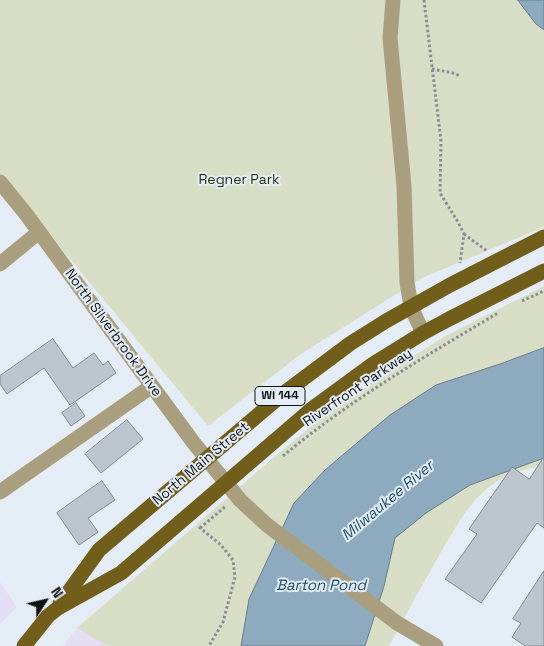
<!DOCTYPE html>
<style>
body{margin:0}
#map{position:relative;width:544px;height:646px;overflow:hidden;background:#e4edf6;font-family:"Space Grotesk",sans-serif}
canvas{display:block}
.north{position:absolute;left:20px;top:576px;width:50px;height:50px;-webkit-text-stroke:4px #e4edf6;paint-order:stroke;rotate:55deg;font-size:14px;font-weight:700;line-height:20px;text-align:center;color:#0f1215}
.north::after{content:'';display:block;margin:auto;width:18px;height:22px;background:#0f1215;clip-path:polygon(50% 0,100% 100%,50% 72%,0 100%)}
</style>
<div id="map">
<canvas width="544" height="646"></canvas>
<div class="north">N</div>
</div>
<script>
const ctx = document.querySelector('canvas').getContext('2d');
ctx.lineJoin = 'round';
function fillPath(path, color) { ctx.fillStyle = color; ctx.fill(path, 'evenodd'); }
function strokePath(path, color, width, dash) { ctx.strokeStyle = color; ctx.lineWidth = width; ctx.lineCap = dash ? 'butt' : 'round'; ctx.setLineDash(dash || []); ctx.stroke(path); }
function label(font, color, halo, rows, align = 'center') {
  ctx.font = font + ' "Space Grotesk",sans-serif'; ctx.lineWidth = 4; ctx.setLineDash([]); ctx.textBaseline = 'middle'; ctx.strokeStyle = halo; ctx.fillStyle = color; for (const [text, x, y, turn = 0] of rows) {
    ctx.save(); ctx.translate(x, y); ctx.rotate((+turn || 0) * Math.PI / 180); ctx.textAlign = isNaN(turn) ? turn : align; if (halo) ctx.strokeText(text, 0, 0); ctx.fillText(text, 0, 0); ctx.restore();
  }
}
fillPath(new Path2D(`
 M0,582L17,607L0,624Z
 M78,626L108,646H63Z`), '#e4def4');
fillPath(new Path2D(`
 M0,0H544V227L422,278L301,354L208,426L0,174Z
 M544,286V348L500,364L436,385L390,415L325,470L294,503L249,599L241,646H108L77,628L273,458L315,423L342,402L380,377L447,335Z
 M544,458L542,466C524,469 504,475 489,487C469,503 458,523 445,545C426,578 407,612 389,646H365L384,586L395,538L426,513L470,485Z`), '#d8ddc5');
const water = new Path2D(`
 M518,0H544V30L536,24Z
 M544,348V458L470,485L426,513L395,538L384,586L365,646H241L249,599L294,503L325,470L390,415L436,385L500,364Z`);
fillPath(water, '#8daabe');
strokePath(water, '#677c8b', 1);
const building = new Path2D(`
 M53,339L73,368L94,353L103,365L108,361L116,373L70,405L44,368L7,394L0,384V376Z
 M76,403L85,416L71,426L62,413Z
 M127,420L143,439L101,473L85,454Z
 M544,457V528L537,523L481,603L445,579L477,534L469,529L512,467L529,479Z
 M102,481L115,500L88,518L98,532L79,545L57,513Z
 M544,571V646H525L512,637L521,623L513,619Z`);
fillPath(building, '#bcc5ce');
strokePath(building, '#808890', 1);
strokePath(new Path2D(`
 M424,0L441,141L440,193L458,222L464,234L460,263
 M432,69L453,73L460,76
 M464,234L487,251
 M522,301L544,291
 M283,456C350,400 424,357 498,313
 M199,527L221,545L233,560L235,577L223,622L209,646
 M200,528L226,506`), '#868c93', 3, [2.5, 2.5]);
strokePath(new Path2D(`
 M393,0L390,38L404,186L407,282L411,307L423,333
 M0,182L26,214L193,442L240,500L267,525L397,623L436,646
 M0,264L39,232
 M0,492L152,386`), '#a99f7f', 15);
strokePath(new Path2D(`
 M60,604L99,550L284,393L351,343L386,321L450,285L544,237
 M24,646L48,616L58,608L121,573L313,408L373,364L423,333L449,319L544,271`), '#725e1b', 15);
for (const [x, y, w] of [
 [280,396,50]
]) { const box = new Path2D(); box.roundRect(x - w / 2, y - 9.5, w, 19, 4); ctx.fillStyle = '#e4edf6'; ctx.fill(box); strokePath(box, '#0f1215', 1); }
label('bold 12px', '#0f1215', null, [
 ["WI 144",280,396]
]);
label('14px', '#2b3009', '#e4edf6', [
 ["Regner Park",239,180]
]);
label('14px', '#0f1215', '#e4edf6', [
 ["North Silverbrook Drive",113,333,54],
 ["Riverfront Parkway",358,388,-34],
 ["North Main Street",201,464,-40]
]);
label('italic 15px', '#1a4d6a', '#e4edf6', [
 ["Milwaukee River",388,501,-40],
 ["Barton Pond",321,586]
]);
</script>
